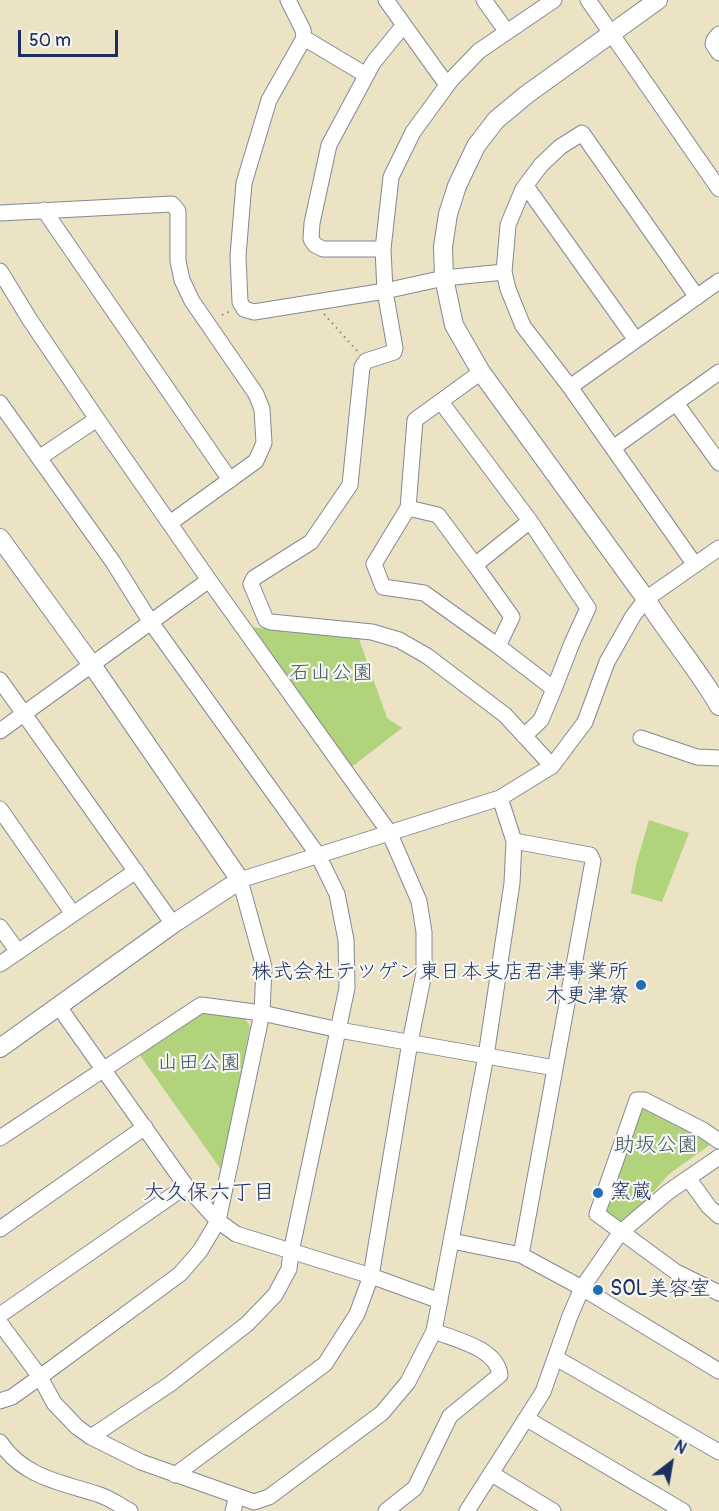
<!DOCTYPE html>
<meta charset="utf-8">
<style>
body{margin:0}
#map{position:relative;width:719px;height:1511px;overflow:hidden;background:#ece3c5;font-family:Pangolin,sans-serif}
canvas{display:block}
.north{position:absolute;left:641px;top:1433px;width:60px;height:60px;-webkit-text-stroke:4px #f6f6f2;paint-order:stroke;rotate:31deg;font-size:16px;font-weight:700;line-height:24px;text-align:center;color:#1b2f5e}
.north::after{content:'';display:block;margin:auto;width:21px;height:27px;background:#1b2f5e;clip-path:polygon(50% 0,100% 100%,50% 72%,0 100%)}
.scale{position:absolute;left:18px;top:30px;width:100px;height:27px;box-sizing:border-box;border:3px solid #1b2f5e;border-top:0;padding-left:8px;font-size:18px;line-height:21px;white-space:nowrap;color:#1b2f5e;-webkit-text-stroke:4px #f6f6f2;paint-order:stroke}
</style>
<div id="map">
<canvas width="719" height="1511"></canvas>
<div class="north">N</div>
<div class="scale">50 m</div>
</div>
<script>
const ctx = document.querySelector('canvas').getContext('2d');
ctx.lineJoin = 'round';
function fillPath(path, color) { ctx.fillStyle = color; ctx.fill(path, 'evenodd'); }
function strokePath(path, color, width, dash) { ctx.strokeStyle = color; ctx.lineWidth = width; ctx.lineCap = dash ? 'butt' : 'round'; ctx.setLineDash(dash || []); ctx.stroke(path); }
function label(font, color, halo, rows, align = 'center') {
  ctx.font = font + ' Pangolin,"Klee One",sans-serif'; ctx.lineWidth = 4.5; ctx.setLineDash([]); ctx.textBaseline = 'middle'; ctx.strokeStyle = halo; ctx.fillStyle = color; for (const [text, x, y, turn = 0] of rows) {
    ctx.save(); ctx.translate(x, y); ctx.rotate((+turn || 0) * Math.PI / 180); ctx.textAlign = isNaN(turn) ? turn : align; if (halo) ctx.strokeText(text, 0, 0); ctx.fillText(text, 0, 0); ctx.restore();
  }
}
fillPath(new Path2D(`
 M251,627L359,639L387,718L402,728L349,769Z
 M649,820L689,833L662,902L631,893L636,865Z
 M199,1011L244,1018L250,1026L222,1171L139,1054Z
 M639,1104L714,1142L669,1174L620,1230L600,1214Z`), '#b0d37b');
const minor = new Path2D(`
 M288,0L303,30L304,38L269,100L244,183L238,256L240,302L244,309L254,312L385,291L444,278L504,272
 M386,0L447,85
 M484,0L507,32
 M588,0L719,189
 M719,34L714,40L713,44L719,53
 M304,38L366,75
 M526,186L636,340
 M44,210L230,480
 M0,213L172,204L178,211V261L182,280L192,301L256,394L262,409L264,443L256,461L170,523
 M383,249H323L315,245L311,239L312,223L329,145L373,63L403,26
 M0,271L30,320L97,419L209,580L389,832L419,901L424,932V973L410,1042L371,1276L357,1314L325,1364L175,1475
 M481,372L415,420L408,508L374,564L383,587L424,593L498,646L554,689L541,720L524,736
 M570,387L719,281
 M441,402L530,521L588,608L572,643L554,689
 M0,403L113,562L150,621L318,855L337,894L346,940L347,988L291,1252L289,1269L275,1295L247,1324L170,1384L91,1437
 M676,403L719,463
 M613,448L719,372
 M39,458L97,419
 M408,508L438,515L475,565
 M695,565L570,387L523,326L508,289L504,272L508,225L523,189L541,165L560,147L582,133L697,297
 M498,646L512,617L475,565L530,521
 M0,680L173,924
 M0,731L209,580
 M641,738L697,757L719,758
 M552,766L505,715L427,656L399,640L372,632L271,622L266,620L251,584L254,578L311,542L350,485L362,367L366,361L394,352L395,348L385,291L383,249L391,177L413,132L451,80L479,51L554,0
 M0,809L73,914
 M514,841L590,855L593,861L521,1255
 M0,927L18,952
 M0,964L136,871
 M59,1007L186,1186L218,1221L236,1234L371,1276L440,1301
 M0,1138L201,1005L262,1013L339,1030L555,1068
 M719,1141L703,1130L644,1100H637L597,1214L676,1272L719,1293
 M688,1178L709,1207L719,1216
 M0,1229L145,1127
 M452,1241L521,1255L582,1288L719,1371
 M0,1315L186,1186
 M0,1323L40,1377L54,1403L77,1427L91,1437L141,1462L254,1502L269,1497L382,1413L408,1382L434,1331L486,1056L512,883L514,841L500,798
 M556,1358L719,1452
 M0,1401L12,1397L40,1377L180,1274L200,1251L218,1221L262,1013L264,967L240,880L500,798L552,766L585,722L607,662L633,616L646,599L719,548
 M527,1419L683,1511
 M0,1442C23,1477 60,1482 97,1494C108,1497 119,1505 130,1511
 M492,1474L553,1511
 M233,1511L237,1496
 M386,1511L415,1488L450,1416L500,1375C497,1348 456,1340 434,1331
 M467,1511L543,1392L570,1316L582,1288L620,1233L668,1192L719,1157`);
const tertiary = new Path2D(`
 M658,0L526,95L496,120L476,146L457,186L448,214L443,247L444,278L454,325L481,372L646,599C669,636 698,669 719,706
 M0,538L92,665L240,880L173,924L0,1048`);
strokePath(minor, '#848992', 17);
strokePath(tertiary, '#848992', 20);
strokePath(new Path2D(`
 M324,314L358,352
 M222,315L231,311`), '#848992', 2, [1.5, 4.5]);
strokePath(minor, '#fff', 15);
strokePath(tertiary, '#fff', 18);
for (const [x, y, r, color] of [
 [641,985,6,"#1f6fb2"],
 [598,1193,6,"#1f6fb2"],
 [598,1290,6,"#1f6fb2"]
]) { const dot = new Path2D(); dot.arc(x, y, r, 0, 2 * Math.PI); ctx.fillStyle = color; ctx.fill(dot); strokePath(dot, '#f6f6f2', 2); }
label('21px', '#405865', '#f6f6f2', [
 ["石山公園",331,674],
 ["山田公園",199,1064],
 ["助坂公園",656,1146]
]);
label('21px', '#1b2f5e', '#f6f6f2', [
 ["株式会社テツゲン東日本支店君津事業所",629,973,"right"],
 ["木更津寮",629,997,"right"],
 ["窯蔵",610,1193],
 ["SOL美容室",610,1290]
], 'left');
label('22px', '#1b2f5e', '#f6f6f2', [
 ["大久保六丁目",209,1193]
]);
</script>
